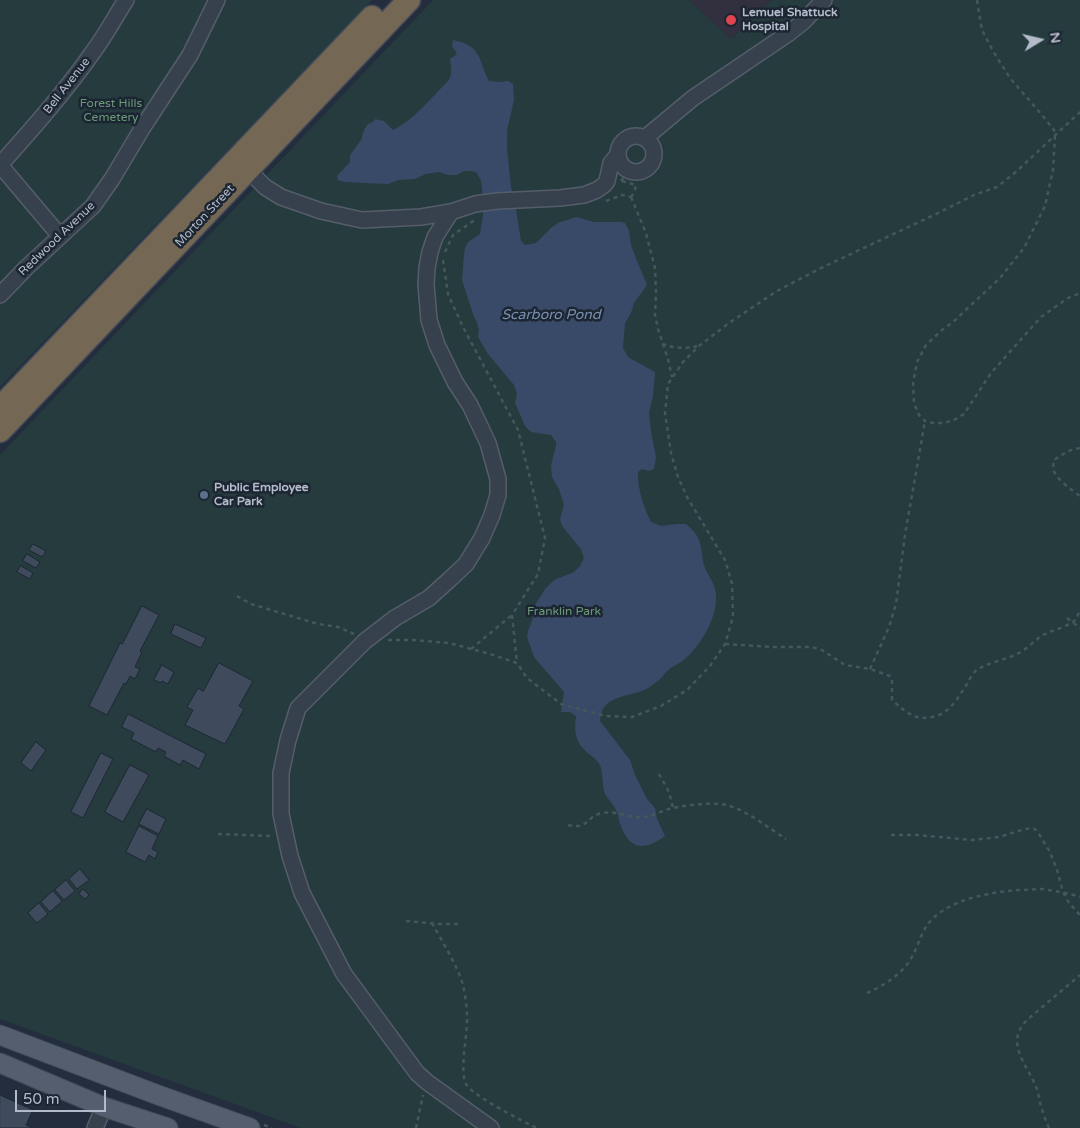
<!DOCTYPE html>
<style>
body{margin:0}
#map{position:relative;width:1080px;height:1128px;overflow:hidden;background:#232d3d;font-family:"Varela Round",sans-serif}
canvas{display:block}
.north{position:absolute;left:1015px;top:15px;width:50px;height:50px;-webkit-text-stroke:4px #1c2532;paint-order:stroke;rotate:81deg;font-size:14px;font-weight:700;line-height:20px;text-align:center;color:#b3bac9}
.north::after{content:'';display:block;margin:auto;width:18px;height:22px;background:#b3bac9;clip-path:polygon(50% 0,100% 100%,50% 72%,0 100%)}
.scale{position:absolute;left:15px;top:1090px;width:91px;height:22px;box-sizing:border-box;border:2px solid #b3bac9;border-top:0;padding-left:6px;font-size:15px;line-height:18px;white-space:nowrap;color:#b3bac9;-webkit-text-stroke:4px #1c2532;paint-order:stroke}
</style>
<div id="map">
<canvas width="1080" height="1128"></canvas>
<div class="north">N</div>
<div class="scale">50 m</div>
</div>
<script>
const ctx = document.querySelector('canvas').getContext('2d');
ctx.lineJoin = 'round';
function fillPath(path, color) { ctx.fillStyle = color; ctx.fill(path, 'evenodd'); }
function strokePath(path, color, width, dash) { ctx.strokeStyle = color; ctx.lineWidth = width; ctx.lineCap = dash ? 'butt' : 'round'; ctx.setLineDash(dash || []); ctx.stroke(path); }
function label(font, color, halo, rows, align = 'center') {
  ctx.font = font + ' "Varela Round",sans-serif'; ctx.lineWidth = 5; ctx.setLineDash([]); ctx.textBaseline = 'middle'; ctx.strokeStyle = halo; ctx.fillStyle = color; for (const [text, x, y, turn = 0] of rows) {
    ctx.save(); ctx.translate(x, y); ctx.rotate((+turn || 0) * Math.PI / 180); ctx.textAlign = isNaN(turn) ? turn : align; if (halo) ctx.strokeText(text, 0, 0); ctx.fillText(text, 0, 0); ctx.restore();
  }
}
fillPath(new Path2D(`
 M689,0H772L731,39Z`), '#322f3e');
fillPath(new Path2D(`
 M0,0H372L0,387Z
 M433,0H689L731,39L772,0H1080V1128H301L0,1019V455Z`), '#253b3e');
fillPath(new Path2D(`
 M453,40C483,46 478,60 489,81L499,82L508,81L513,84L514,100L507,131V148L511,187L515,203L521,241L525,245L536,243L551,228L558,223L576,217L594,222H621L625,223L629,231L631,245L637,261L647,285L634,303L631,313L625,323L623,348L628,357L655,372L653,396L649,412L651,432L656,457L654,469L649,471L642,469L638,472C637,487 644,508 651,522L661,526L677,524H686C705,539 699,548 705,568C708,575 713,581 715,589C721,612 702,644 685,659C679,664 671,667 666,672C664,674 663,676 661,678C656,683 649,688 642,691C631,695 616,696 607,704C601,709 601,715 600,721L630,760L635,775L647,799L655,808L657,819L665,836C647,849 632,852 622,829C619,823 619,816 616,810C613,803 606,798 604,791C602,783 603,775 601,768C599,761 594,758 589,754C575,743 574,732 576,716L570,712H561L564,692L534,657L527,637L528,631L533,618L535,605L545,589L554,580L574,572L580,566L584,558L581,549L562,526L560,519L564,505L559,489L552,477L551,465L556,446V442L551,435L531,432L525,426L515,403L517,394L514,385L488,354L478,337L479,330L477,323L473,314L462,280L464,255L465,248L468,242L480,234L483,215L482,189L481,181L477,173L472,171H464L457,175H448L439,172L426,174L415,179L399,180L388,184L344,182L338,180L337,176L350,162V155L361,140L364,130L368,124L373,122L375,119L384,121L393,130C415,119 431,98 448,81C453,74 451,67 450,59L457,54L452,46Z`), '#384a67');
const building = new Path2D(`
 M33,544L46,551L42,557L29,550Z
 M27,554L40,562L36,568L23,561Z
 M21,566L33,573L30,579L17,572Z
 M142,606L159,615L140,651L142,652L135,667L140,669L135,679L130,676L126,684L124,683L107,715L89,706L120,643L122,644Z
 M175,624L206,638L201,648L171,634Z
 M219,663L253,681L239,706L244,709L225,744L185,725L193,710L187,707L198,688L203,691Z
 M162,665L174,672L168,684L162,681L161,683L154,680Z
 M128,714L206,754L199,769L183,760L180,765L164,756L166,752L158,748L156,752L131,739L134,733L122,727Z
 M36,742L46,750L31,771L21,763Z
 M101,753L113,759L83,818L71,812Z
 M130,765L149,775L123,822L105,812Z
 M147,809L166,819L159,834L139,824Z
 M139,826L158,836L152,849L158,852L155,859L149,855L145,862L126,852Z
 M80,869L89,880L77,889L69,879Z
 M66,880L75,891L64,900L55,890Z
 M83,889L89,895L85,899L79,894Z
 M53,891L62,901L50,912L41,902Z
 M39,903L48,914L37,923L28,913Z
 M0,1095L33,1110L26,1125L32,1128H0Z`);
fillPath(building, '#3f4b5d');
strokePath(building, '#1e2734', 1);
const minor = new Path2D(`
 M618 154a18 18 0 1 1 36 0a18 18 0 1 1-36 0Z
 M645,138L693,98L789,33L803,22L824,0
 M0,165C33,128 65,92 93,52C105,36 115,17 126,0
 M0,165L60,236
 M248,170L265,187L281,197L321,211L362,220L421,217L451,212L475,204L497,201L560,198L584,195L597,190L604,185L607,181L611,163L617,156
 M451,212L435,237L430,252L427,268L426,284L429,320L437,345L455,382L470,405L488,443L498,479V495L492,515L482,538L466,564L449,580L429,598L395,618L365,641L298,708L288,740L281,773V814L290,856L302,893L344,974L417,1073L427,1082L491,1128
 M0,295L26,268L93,206L112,179L143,127L190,55L217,0
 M95,1128L104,1107`);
const major = new Path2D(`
 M0,1035L158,1095L250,1128
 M0,1063L104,1107L168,1128`);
const highway = new Path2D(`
 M0,408L372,17
 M0,431L409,0`);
strokePath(minor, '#555d6b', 18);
strokePath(major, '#404956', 21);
strokePath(highway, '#424a58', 25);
strokePath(new Path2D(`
 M977,0L978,7L982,30L993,51L1010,78L1042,115L1054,130L1055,136L1053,170L1045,206L1024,248L1000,278L953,322L942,330L926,345L917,362L913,383L914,403L919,415L925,421L933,423H944L954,420L964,414L991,373L1041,317L1068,298L1080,293
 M621,181L629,171
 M622,181L636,185L634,193L631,197
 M631,197L646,233L655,268L656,293L655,315L658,329L668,359L672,377
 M606,201L622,195L631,197
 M445,252L453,235L476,219
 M443,260L448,294L463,327L518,430L545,538L538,574L512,615L517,663
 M662,344C674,348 685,349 697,346
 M1080,448L1068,451L1054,460C1054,463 1053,465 1053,468C1054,478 1072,490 1080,496
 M237,596L251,604L318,624L338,627L354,634
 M1067,618L1080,628
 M388,640H413L449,643L490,654L517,663L527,678L561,704L606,716L632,717L661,706L687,690L710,666L725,644L733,617L732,584L725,560L687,497L678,477L671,453L665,413L668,384L683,362L699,346L729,323L777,291L821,268L934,215L974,195L997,187L1017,171L1080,112
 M725,644L774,647H811L822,650L845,665L870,669L890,676L892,680V700C907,713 916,722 936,716C951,712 959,696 967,684C970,679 973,672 978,669C990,662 1005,660 1017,654C1028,649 1035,639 1045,634C1052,630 1071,626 1076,619C1078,616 1079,612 1080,609
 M471,649L512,615
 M870,669L889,627L896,604L905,535L925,421
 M659,774L669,792L673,808
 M568,825C589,830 586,816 602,813C616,810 630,819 644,817C654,816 663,810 673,808C685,805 714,802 726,805C745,809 770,829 786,839
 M218,834L271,836
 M891,835H917L972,840L999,837L1025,829L1033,828L1036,830L1039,834L1050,852L1057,870L1063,892L1069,903L1080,915
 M406,921L439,924H461
 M432,923C442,941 458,967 463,985C465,995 467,1006 467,1016C468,1033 459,1071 466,1084C471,1095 524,1122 537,1128
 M867,993C885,985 904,973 913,955C919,944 921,933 928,924C947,899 991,892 1019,890C1027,890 1035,889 1042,889C1055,891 1068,893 1080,897
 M264,1125L272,1128
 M416,1128L423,1095
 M1049,1128C1046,1121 1043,1113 1041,1106C1039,1100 1039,1093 1036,1087C1027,1064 1004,1043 1027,1020L1080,975`), '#43585b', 2.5, [4, 4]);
strokePath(minor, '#37404d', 15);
strokePath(major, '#555e6e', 19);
strokePath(highway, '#746854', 22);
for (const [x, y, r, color] of [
 [731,20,6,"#e0444e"],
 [204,495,5,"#5c6f8a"]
]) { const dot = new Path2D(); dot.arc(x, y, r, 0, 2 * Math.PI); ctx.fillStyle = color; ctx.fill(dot); strokePath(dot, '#1c2532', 2); }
label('bold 12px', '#b3bac9', '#1c2532', [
 ["Lemuel Shattuck",742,13],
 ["Hospital",742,27],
 ["Public Employee",214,488],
 ["Car Park",214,502]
], 'left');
label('12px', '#b3bac9', '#1c2532', [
 ["Bell Avenue",67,86,-52],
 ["Morton Street",205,216,-47],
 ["Redwood Avenue",57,239,-44]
]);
label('12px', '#6a9a77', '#1c2532', [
 ["Forest Hills",111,104],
 ["Cemetery",111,118],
 ["Franklin Park",564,612]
]);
label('italic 14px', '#7a8fb1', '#1c2532', [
 ["Scarboro Pond",551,315]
]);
</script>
